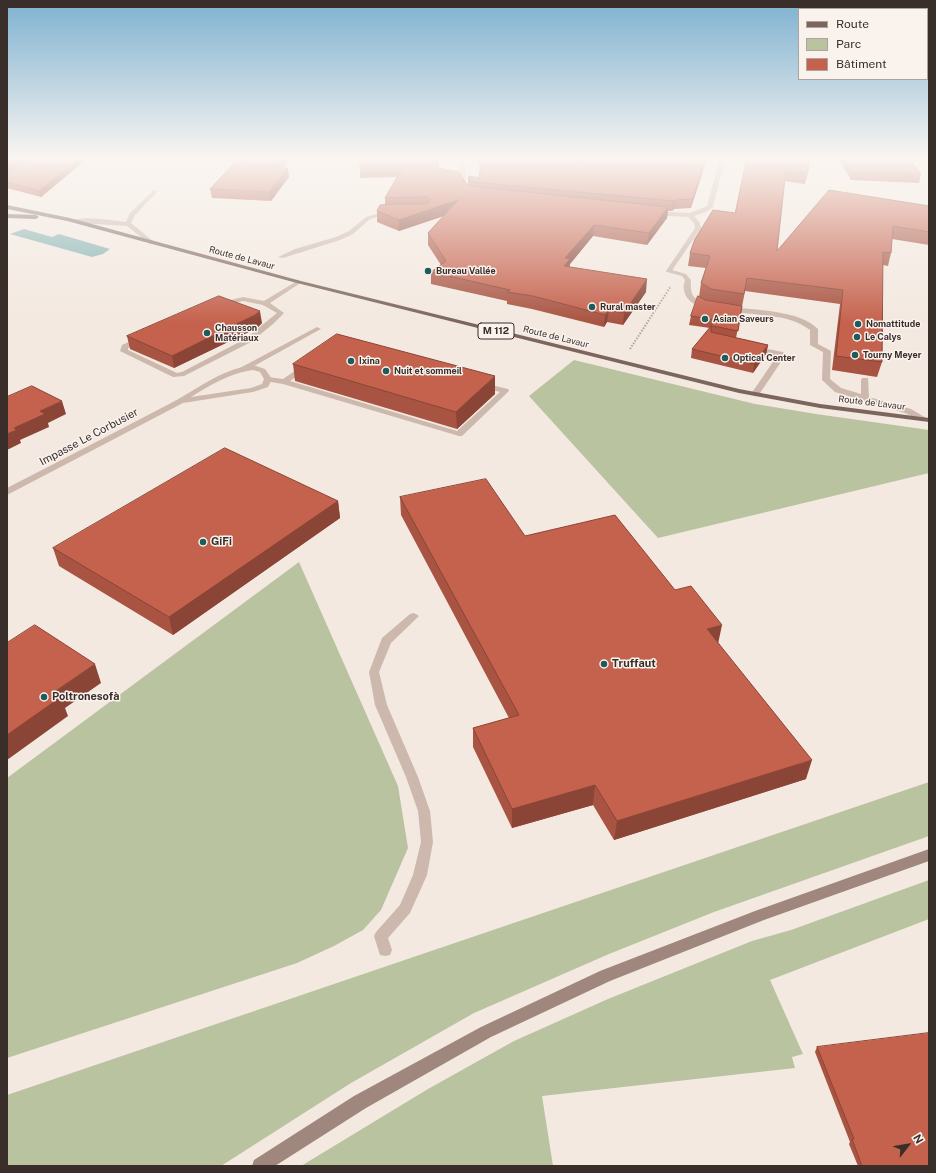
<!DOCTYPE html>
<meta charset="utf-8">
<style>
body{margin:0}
#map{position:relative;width:936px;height:1173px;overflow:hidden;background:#f3e9e0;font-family:"Public Sans",sans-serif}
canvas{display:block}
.frame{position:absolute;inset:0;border:8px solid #3a2e2b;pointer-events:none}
.legend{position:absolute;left:798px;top:8px;width:130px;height:72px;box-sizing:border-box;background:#faf3ed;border:1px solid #ada49f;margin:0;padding:5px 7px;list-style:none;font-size:12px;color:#3a2e2b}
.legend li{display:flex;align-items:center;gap:8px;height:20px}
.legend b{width:20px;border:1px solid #ada49f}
.north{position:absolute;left:888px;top:1125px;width:40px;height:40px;-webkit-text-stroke:3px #faf3ed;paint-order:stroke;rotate:59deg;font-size:11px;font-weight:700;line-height:16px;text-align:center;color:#3a2e2b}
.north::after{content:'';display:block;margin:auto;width:14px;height:18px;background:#3a2e2b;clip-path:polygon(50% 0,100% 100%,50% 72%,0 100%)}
</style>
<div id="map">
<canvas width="936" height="1173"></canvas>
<div class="frame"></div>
<ul class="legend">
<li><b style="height:5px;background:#7b655c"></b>Route</li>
<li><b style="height:11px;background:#b9c3a0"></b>Parc</li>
<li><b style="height:11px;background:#c5624d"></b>Bâtiment</li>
</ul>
<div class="north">N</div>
</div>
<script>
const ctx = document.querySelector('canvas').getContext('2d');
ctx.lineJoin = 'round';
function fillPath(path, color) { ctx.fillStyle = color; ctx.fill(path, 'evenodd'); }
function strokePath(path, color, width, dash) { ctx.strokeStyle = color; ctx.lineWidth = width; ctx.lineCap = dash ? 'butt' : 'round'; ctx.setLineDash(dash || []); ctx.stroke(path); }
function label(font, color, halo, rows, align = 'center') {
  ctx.font = font + ' "Public Sans",sans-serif'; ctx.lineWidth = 3; ctx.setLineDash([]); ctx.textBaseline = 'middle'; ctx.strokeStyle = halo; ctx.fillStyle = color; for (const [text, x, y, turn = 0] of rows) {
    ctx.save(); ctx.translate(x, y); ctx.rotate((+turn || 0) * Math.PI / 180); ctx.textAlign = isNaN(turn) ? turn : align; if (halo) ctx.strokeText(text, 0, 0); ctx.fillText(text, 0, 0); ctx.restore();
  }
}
fillPath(new Path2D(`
 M574,360L755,404L816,414L929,430V473L658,538L529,396Z
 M299,562L398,786L408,848L381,910L363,930L334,946L297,963L7,1058V778Z
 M929,782V836L714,912L609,954L474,1013L351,1083L221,1166H7V1095Z
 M929,880V919L770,980L803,1054L792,1057L795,1068L542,1096L553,1166H301L428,1089L514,1041L608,999L752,941L791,930Z`), '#b9c3a0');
fillPath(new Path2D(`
 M24,229L52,237L59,234L110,249L103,254L92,257L10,234Z`), '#7fb0af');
strokePath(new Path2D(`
 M630,349L671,286`), '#b8a296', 2, [1.5, 1.5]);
fillPath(new Path2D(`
 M154,190L157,192L135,215L131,223L154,242V244H150L127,226L76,223L73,221C82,215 114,221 126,222L130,213Z
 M389,210L392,212L391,213L370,219L353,234L340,240L283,258L278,257L295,249L336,237L349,231L366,217Z
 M669,269L686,274L691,280C690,298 694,298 709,305V307C700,309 685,301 684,290C683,287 684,283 685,280L682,276L667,272L666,271Z
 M297,281L302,282L270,303L284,313L273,324L251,342L184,376L173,377L120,351L122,345L218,303L243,297L264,301ZM243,301L263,305L277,313L245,339L182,372L177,373L128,350V348L222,306Z
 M729,307C754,310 800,310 818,329V344L831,351L830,379L841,388L861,394V380L862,378H868L869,397L911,409L928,419L927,421H921L905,413L835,392L822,380L823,352L810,345V330C787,312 754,317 727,310L726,309Z
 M317,327L321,329L319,330L245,371H239L238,369Z
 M752,346L783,352L785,356L758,396H755L751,394L777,356L752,350Z
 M302,366H305L309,368L290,381L457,431L500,392L480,387V383H483L508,389L509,391L462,436H459L283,384L265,381L264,379L268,377L283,379Z
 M414,613L419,616L391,643L379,672L387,705L418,777L430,811L433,842L427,875L410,913L388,938L392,950L390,955L385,956L380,955L374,936L376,932L400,905L413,875L421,842L418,811L406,777L375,705L369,672L382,638L410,614Z`), '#ccb8ac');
fillPath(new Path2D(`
 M459,158H464L466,187L469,191L466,193L460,187Z
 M720,158H725L713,207L706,212L694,216L700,223L701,228L671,272H667L666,271L695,228L694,223L688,217L669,216L651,213L654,211L690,213L707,206Z
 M253,365L265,369L272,379L268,387L253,392L183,403L7,495V488C62,460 117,431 171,403C200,388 219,370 253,365ZM253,370L260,372L264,379L262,384L251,388L191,397C210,385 230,373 253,370Z`), '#ccb8ac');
fillPath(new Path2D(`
 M929,849V861L764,920L610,981L491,1037L366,1108L275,1166H252L254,1160L354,1096L481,1027L600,971L755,911Z`), '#9f877d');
fillPath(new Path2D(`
 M7,205L70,218L301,281L739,389L820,404L929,418V422L820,408L739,393L297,283L67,221L7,209Z
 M7,214L36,215L39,217L36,219L7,218Z`), '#7b655c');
fillPath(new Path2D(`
 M31,158H88L41,197L7,188V177Z
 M243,158H291L283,168L289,177L271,201L212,198L210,189Z
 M361,158L438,168L465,182L468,185V176L479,178V171H480L478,158H579L580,162L707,158L691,208L674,209L672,211H668L667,218L647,245L593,236L570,264L569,267L646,292L623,325L607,322L604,327L532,309L507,304V301L431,284V272L441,265L428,245V233L444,216L399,231L377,222V211L385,205V198L397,177L360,178V167Z
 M747,158L808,173L805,184L784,181L777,251L929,206V245L892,239L891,253L888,266L883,265L882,362L877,377L832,370L840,304L745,291L736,338L768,345L766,354L753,373L691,358L692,349L710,328L689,325L691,316L699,297L701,283L706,268L688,266L690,253L735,213Z
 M838,158H909L921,174L919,183L851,180Z
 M262,323L257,328L174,368L130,349L127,336Z
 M293,364L495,394L457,429L295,381Z
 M400,497L525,536L718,644L806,779L614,840L593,805L512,828L473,747V728L509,718L401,515Z
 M338,501L340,518L173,635L59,566L53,548Z
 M817,1047L929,1166H858L849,1144L850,1142L815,1052Z`), '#a95442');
fillPath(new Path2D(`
 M21,158H30L7,176V169Z
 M79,158H88L41,197L39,191Z
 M283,158H291L277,177L275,168Z
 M705,158H707L691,208L693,199Z
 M288,168L289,177L271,201L269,192Z
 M458,200V211L399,231V220Z
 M675,200L674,209L672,211L674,201Z
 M668,207L667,218L647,245L649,233Z
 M594,225L593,236L570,264L569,271L563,278L565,258Z
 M647,279L646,292L623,325L624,313Z
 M609,310L607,322L604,327L605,315Z
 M260,311L262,323L257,328L174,368L172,356Z
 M768,345L766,354L753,373L754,364Z
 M495,376V394L457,429L456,412Z
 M62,401L66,414L48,423L49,427L20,440L21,443L7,450V434L14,428L40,411Z
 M338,501L340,518L173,635L169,617Z
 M722,625L718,644L707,629Z
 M95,664L101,683L65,708L68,716L7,760V735L54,692Z
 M812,760L806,779L614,840L617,821Z
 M595,785L593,805L512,828V809Z`), '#8a4536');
const building = new Path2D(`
 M7,158H21L7,169Z
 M31,158H79L39,191L7,182V177Z
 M243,158H283L275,168H288L269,192L210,189L236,161L240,162Z
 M361,158H438V168L459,172L465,182L470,186L668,207L649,233L594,225L565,258L570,259L564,266L647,279L624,313L609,310L605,315L533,296L507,292L510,290L431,272L446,261L428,233L458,200L399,220L377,211L380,205L395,204H427L431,200L427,197L385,198L403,167H360Z
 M480,158H579L580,162L583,158H705L693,199L675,200L674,201L474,182L468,176L480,178L479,171H482Z
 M747,158H809L808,173L786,169L777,251L829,190L929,206V232L893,226L891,253L883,252L882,362L836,356L843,290L747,278L744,294L711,289L701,283L710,256L690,253L695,239L713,210L735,213Z
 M845,158H909L921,174L853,172Z
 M219,296L260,311L255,315L172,356L127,336Z
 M698,296L705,300L742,306L738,331L713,326L711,327V332L768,345L754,364L692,349L716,320L691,316Z
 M337,334L495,376L456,412L293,364Z
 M32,386L62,401L40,411L45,414L14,428L17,430L7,434V397Z
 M225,448L338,501L169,617L53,548Z
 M486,479L525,536L615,515L675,590L691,586L722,625L707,629L812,760L617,821L595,785L512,809L473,728L519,715L400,497Z
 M35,625L95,664L54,692L61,697L7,735V643Z
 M929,1033V1166H862L852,1139H854L817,1047Z`);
fillPath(building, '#c5624d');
strokePath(building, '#8a4536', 1);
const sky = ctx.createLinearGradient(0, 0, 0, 323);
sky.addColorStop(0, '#7eb2d1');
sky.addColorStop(0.49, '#faf5f1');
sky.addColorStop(1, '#faf5f100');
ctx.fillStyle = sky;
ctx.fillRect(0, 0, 936, 323);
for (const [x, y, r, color] of [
 [428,271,4,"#205b5b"],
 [592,307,4,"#205b5b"],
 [705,319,4,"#205b5b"],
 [858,324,4,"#205b5b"],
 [207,333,4,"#205b5b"],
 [857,337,4,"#205b5b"],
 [855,355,4,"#205b5b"],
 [725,358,4,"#205b5b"],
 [351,361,4,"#205b5b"],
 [386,371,4,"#205b5b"],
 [203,542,4,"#205b5b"],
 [604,664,4,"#205b5b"],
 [44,697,4,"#205b5b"]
]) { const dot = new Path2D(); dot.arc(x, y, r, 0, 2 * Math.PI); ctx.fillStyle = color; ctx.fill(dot); strokePath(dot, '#faf3ed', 1.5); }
label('9px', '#3a2e2b', '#faf3ed', [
 ["Route de Lavaur",242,258,15],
 ["Route de Lavaur",556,337,14],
 ["Route de Lavaur",872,403,7]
]);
label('bold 9px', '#3a2e2b', '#faf3ed', [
 ["Bureau Vallée",436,271],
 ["Rural master",600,307],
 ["Asian Saveurs",713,319],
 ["Nomattitude",866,324],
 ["Chausson",215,328],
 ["Matériaux",215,338],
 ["Le Calys",865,337],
 ["Tourny Meyer",863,355],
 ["Optical Center",733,358],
 ["Ixina",359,361],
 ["Nuit et sommeil",394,371]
], 'left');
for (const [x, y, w] of [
 [496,331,36]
]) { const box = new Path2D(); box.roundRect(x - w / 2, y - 8, w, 16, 3); ctx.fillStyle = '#faf3ed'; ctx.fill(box); strokePath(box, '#3a2e2b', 1); }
label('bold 10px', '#3a2e2b', null, [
 ["M 112",496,331]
]);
label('11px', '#3a2e2b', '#faf3ed', [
 ["Impasse Le Corbusier",89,437,-28]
]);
label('bold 11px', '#3a2e2b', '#faf3ed', [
 ["GiFi",211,542],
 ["Truffaut",612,664],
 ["Poltronesofà",52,697]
], 'left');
</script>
